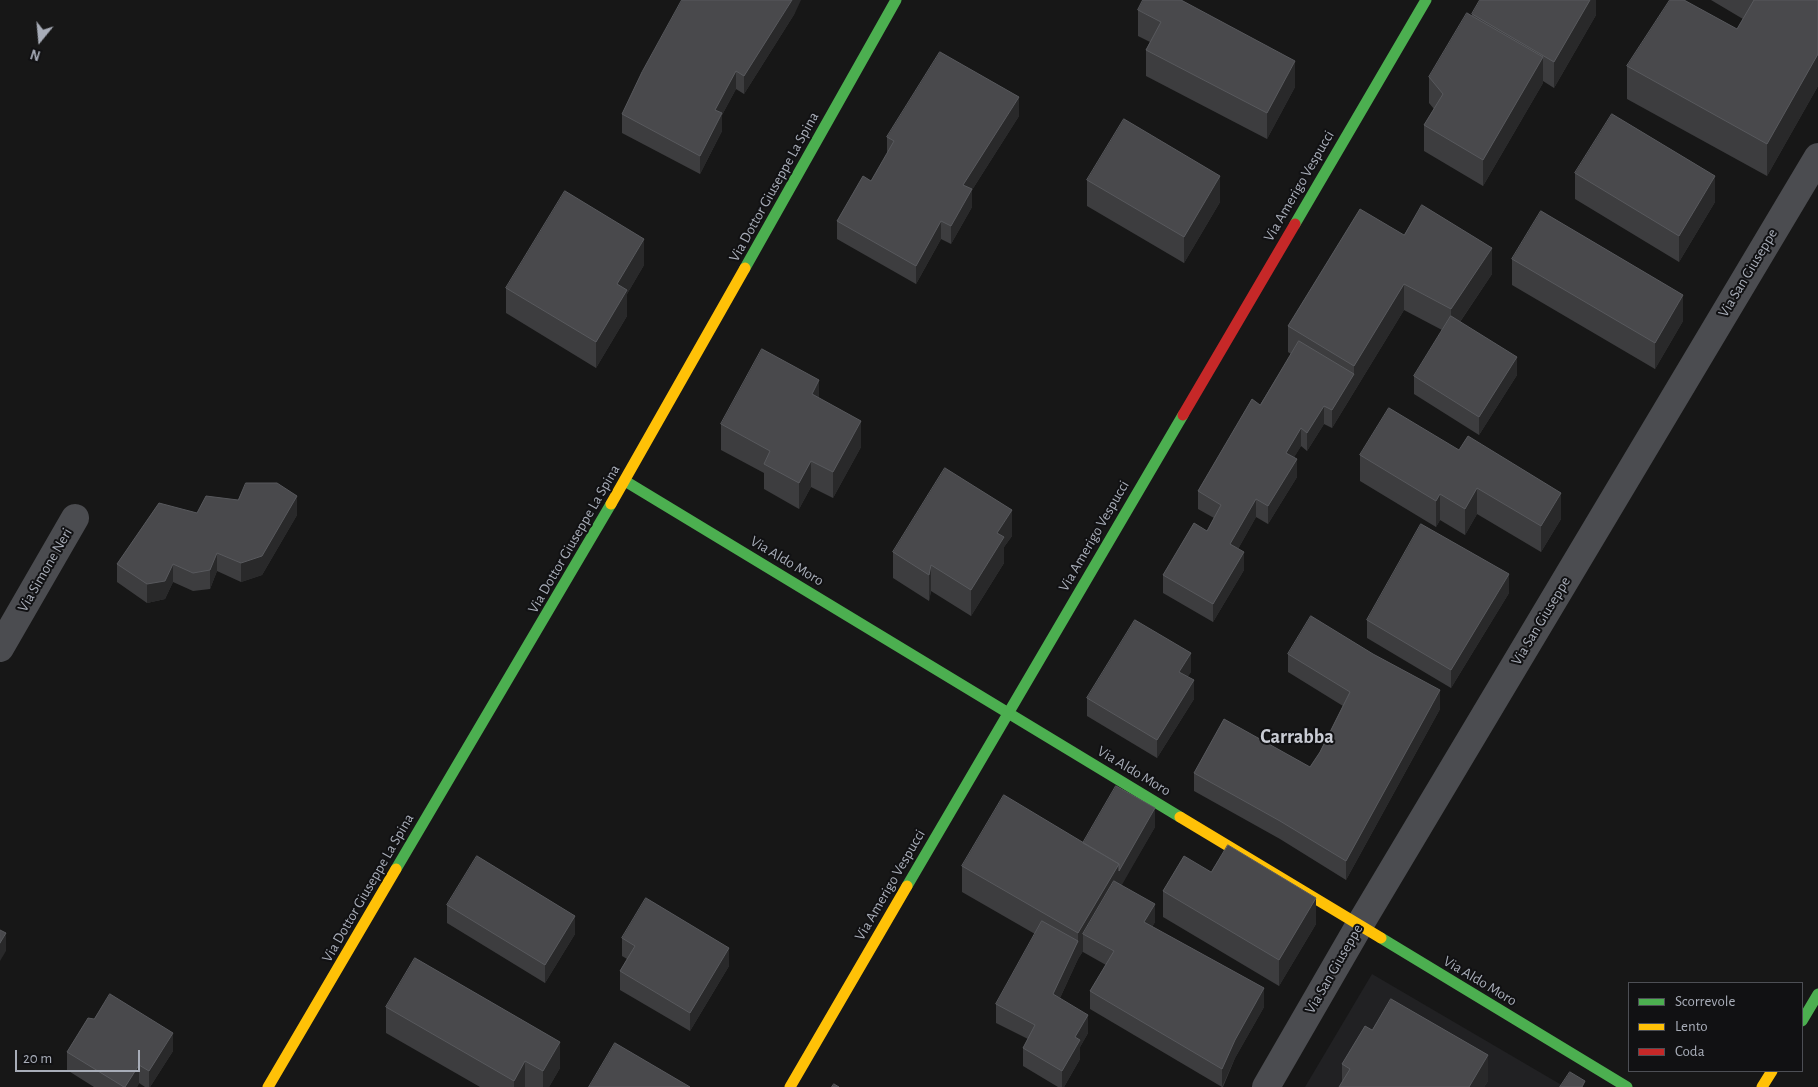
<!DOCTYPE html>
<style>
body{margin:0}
#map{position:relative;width:1818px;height:1087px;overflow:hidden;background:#171717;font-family:"Alegreya Sans",sans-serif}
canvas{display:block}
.legend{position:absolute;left:1628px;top:982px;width:175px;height:90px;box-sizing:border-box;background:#111113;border:1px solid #4d4f55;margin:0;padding:6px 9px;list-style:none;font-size:15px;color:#a8adb8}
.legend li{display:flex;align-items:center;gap:10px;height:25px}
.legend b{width:25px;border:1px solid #4d4f55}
.north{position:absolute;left:15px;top:15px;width:50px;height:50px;-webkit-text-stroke:4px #111113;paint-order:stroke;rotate:197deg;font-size:14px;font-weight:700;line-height:20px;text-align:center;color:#a8adb8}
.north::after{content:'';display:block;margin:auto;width:18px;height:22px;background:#a8adb8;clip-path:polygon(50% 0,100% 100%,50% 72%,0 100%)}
.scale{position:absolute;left:15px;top:1050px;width:125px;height:22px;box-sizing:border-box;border:2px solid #a8adb8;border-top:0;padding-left:6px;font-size:15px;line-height:18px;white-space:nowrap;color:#a8adb8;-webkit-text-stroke:4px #111113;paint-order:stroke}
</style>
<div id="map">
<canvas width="1818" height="1087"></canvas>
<ul class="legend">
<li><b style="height:6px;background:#4caf50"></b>Scorrevole</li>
<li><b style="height:6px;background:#ffc107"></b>Lento</li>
<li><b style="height:6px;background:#c62828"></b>Coda</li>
</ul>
<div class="north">N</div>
<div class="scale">20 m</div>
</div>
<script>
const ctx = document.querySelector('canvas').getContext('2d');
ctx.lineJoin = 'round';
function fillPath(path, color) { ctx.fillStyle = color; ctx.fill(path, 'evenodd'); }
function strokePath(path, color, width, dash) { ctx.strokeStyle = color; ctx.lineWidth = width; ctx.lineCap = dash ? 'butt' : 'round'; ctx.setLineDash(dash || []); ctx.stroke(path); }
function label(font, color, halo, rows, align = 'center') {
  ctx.font = font + ' "Alegreya Sans",sans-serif'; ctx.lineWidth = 4; ctx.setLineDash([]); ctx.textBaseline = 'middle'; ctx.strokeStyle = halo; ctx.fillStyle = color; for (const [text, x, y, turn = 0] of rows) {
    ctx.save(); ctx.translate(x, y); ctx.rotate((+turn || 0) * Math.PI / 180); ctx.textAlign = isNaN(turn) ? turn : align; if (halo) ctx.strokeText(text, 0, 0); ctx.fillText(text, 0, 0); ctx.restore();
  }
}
fillPath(new Path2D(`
 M1372,974L1565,1087H1305Z`), '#212123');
strokePath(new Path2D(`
 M0,648L75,518
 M1266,1087L1359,926L1818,157`), '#4b4c50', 28);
strokePath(new Path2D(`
 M1295,224L1426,0
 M745,268L896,0
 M625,481L1180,817
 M396,869L611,504
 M907,886L1183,415
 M1381,938L1627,1087
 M1802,1021L1818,994`), '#4caf50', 11);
strokePath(new Path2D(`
 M611,504L745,268
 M1180,817L1381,938
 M268,1087L396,869
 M790,1087L907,886
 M1762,1087L1772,1071`), '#ffc107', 11);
strokePath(new Path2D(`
 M1183,415L1295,224`), '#c62828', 11);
fillPath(new Path2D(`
 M1596,0V15L1554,88L1543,81V83L1483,186L1424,151V125L1434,109L1429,103V77L1472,16V14Z
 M1711,0H1818V86L1767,176L1627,99V66L1737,29L1743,19Z
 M1138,10L1295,87L1267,139L1146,76V50L1150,42L1138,36Z
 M795,13L744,94L736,89L722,115V131L700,174L622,133V114Z
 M1019,116L972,190V207L951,244L941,239L916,284L837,239V221L871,181L887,155V137Z
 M1575,173L1715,202L1679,262L1575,199Z
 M1087,180L1220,202L1184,263L1087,206Z
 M1404,235L1492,274L1460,322L1517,375L1479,435L1414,394V376L1442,330L1404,310L1332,428L1324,424L1307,451L1301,446L1294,457L1297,477L1268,524L1256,517L1238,549L1244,570L1213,622L1163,593V575L1207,531L1214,518L1198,509V491L1260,405L1291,354L1288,352V326Z
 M1512,259L1683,321L1655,369L1512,285Z
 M644,265L627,294V316L596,368L506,313V288Z
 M819,398L861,447L833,498L811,487L799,509L764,489V473L721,450V424Z
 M1389,408L1561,519L1541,552L1477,514L1465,535L1440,520L1436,527L1360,481V455Z
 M197,513L297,515L262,575L241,582L217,571L210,589L193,591L173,582L165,599L147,603L117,582V564Z
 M1012,536L1004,547V563L971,616L931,591L929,601L893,578V552Z
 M1509,593L1451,688L1367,638V620Z
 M1288,654L1440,709L1346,880L1280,839L1194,791V773L1310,767L1320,752L1343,706L1288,672Z
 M1191,672L1187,677L1194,699L1157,758L1087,716V698Z
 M1155,827L1121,885L1155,922L1152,927L1264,1007L1235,1058L1223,1087H1222L1090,1009V991L1106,965L1083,952V951L1078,959L1060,998L1088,1033L1080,1047V1059L1064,1087H1058L1023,1066V1048L1028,1039L996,1023V1004L1035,934L962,892V866L1083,843Z
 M1211,872L1316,924L1279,986L1163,917V891Z
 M447,905L575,934L545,983L447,923Z
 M622,938L729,966L690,1031L620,990V971L627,959L622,956Z
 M386,1007L560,1068L549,1087H480L386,1033Z
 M1372,1030L1488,1081L1484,1087H1339L1342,1083V1064Z
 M173,1051L150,1087H145L139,1083L137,1087H94L67,1070V1052Z`), '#3d3d3f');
fillPath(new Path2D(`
 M792,0H801L795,13L744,94V76Z
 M1590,0H1596V15L1554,88V62Z
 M1818,54V86L1767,176V144Z
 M1543,57V83L1483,186V160Z
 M1295,61V87L1267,139V113Z
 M736,71V89L722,115V131L700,174V156L715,110Z
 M1019,97V116L972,190V207L951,244V226L963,185Z
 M1220,176V202L1184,263V237Z
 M1715,176V202L1679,262V236Z
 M941,221V239L916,284V266Z
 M644,239V265L627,294V316L596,368V342L617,284Z
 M1492,248V274L1451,335V309Z
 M1404,284V310L1332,428V410L1354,374V366Z
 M1683,295V321L1655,369V343Z
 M1517,357V375L1479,435V417Z
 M819,380V406L812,394Z
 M1324,406V424L1307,451V433Z
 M861,421V447L833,498V472Z
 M1301,428V446L1286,471V453Z
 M1297,459V477L1268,524V506Z
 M811,461V487L799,509V483Z
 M1477,488V514L1465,535V509Z
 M1561,493V519L1541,552V526Z
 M1440,494V520L1436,527V501Z
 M297,496V515L262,575L241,582V563Z
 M1256,499V517L1230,563V544Z
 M1012,510V536L1004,547V563L971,616V590L997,533Z
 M1244,552V570L1213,622V604Z
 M217,553V571L210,589V570Z
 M173,564V582L165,599L147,603V584Z
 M931,565V591L929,601V575Z
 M1509,574V593L1451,688V670Z
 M1191,653V672L1179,690V672Z
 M1194,680V699L1157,758V740Z
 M1440,690V709L1346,880V861Z
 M1155,808V827L1119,890V871Z
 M1119,864V890L1083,934V951L1078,959L1053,1013V994L1078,941V933Z
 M1316,898V924L1279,986V960Z
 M1155,904V922L1144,940V922Z
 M575,916V934L545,983V965Z
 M6,933V951L0,961V943Z
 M729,948V966L690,1031V1013Z
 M1264,988V1007L1235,1058L1222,1087V1069L1235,1040Z
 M1088,1015V1033L1080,1047V1059L1064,1087H1062V1071L1075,1037Z
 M173,1033V1051L150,1087H149V1071Z
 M560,1042V1068L549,1087H543V1071Z
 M1488,1055V1081L1484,1087H1469Z
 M525,1061V1087H514V1081Z
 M139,1065V1083L137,1087H125Z`), '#29292a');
const building = new Path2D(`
 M682,0H792L744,76L736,71L715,110L722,113L700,156L622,114L642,72Z
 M1143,0H1181L1295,61L1267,113L1146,50L1161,22L1138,10Z
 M1480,0H1590L1554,62L1472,14Z
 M1670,0H1684L1737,29L1754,0H1818V54L1767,144L1627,66Z
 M1467,13L1543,57L1483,160L1424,125L1443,94L1429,77Z
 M940,52L1019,97L963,185L972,189L951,226L941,221L916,266L837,221L863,176L871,181L894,141L887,137Z
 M1612,114L1715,176L1679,236L1575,173Z
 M1124,119L1220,176L1184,237L1087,180Z
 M565,191L644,239L617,284L627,290L596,342L506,288Z
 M1422,205L1492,248L1451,309L1404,284L1354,366L1288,326L1360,209L1404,235Z
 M1541,211L1683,295L1655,343L1512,259Z
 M1451,316L1517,357L1479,417L1414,376Z
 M1299,341L1354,374L1332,410L1324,406L1307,433L1301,428L1286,453L1297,459L1268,506L1256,499L1230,544L1244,552L1213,604L1163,575L1194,523L1207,531L1221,505L1198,491L1252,399L1260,405Z
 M762,349L819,380L812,394L861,421L833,472L811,461L799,483L764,464L770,451L721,424Z
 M1389,408L1459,450L1468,436L1561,493L1541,526L1477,488L1465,509L1440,494L1436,501L1360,455Z
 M945,468L1012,510L997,533L1004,537L971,590L931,565L929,575L893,552Z
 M246,483H277L297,496L262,556L241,563L217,553L210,570L193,573L173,564L165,581L147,584L117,564L159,503L197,513L206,496L238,500Z
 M1421,524L1509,574L1451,670L1367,620Z
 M1311,616L1373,654L1440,690L1346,861L1280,821L1194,773L1224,719L1310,767L1320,752L1350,692L1288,654Z
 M1135,620L1191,653L1179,672L1194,680L1157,740L1087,698Z
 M1116,786L1155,808L1119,871V864L1083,843Z
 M1004,795L1119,864L1078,933L962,866Z
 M1228,845L1316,898L1279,960L1163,891L1184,856L1211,872Z
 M477,856L575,916L545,965L447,905Z
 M1114,881L1155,904L1144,922L1264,988L1235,1040L1222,1069L1090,991L1114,951L1083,934Z
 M646,898L729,948L690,1013L620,971L635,946L622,938Z
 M1042,921L1078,941L1053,994L1088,1015L1075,1037L1080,1040L1062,1071L1023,1048L1035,1025L996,1004Z
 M0,930L6,933L0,943Z
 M415,958L560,1042L543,1071L525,1061L514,1081L386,1007Z
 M110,994L173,1033L149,1071L139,1065L125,1087H124L67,1052L88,1018L94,1019Z
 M1391,999L1488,1055L1469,1087H1339L1350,1069L1342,1064L1365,1026L1372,1030Z
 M615,1043L690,1087H589Z
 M1570,1072L1585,1081L1582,1087H1560Z
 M834,1084L839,1087H832Z`);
fillPath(building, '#49494c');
strokePath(building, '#58595d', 1);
label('15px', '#a8adb8', '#111113', [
 ["Via Amerigo Vespucci",1299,186,-60],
 ["Via Dottor Giuseppe La Spina",774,187,-61],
 ["Via San Giuseppe",1748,273,-59],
 ["Via Amerigo Vespucci",1094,536,-60],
 ["Via Dottor Giuseppe La Spina",574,539,-60],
 ["Via Aldo Moro",787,561,31],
 ["Via Simone Neri",45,570,-60],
 ["Via San Giuseppe",1541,621,-59],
 ["Via Aldo Moro",1134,771,31],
 ["Via Amerigo Vespucci",890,885,-60],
 ["Via Dottor Giuseppe La Spina",368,888,-60],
 ["Via San Giuseppe",1334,969,-60],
 ["Via Aldo Moro",1480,981,31]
]);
label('bold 20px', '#c9ccd4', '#111113', [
 ["Carrabba",1297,737]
]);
</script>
